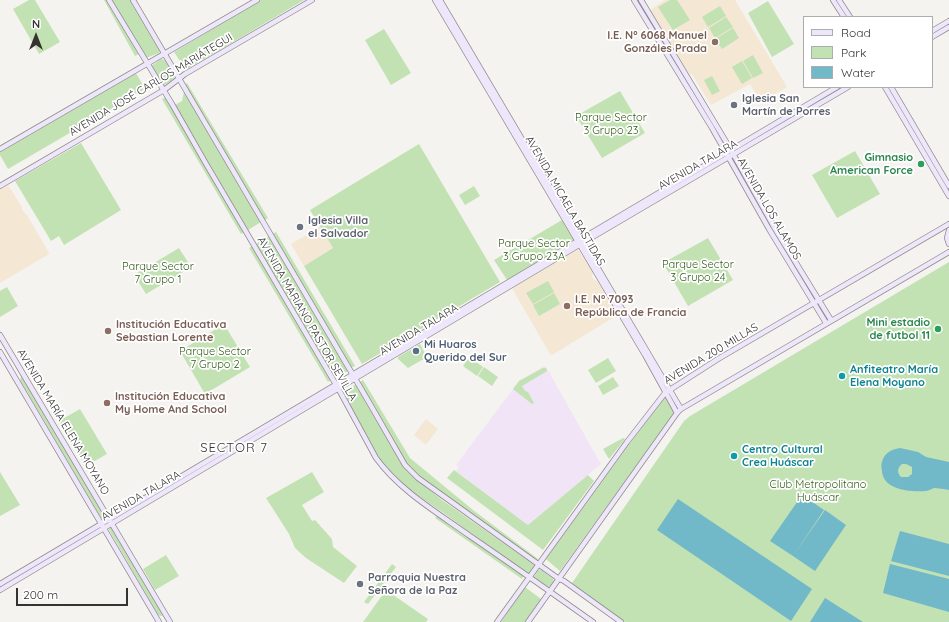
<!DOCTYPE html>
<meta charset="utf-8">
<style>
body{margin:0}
#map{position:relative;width:949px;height:622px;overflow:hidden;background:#f5f3ef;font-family:Quicksand,sans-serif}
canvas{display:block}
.legend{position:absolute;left:803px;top:16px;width:130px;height:72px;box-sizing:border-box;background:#fff;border:1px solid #aeadad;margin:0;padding:5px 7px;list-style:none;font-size:12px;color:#343332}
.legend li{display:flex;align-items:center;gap:8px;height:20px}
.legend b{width:20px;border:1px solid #aeadad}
.north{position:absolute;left:16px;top:16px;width:40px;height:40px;-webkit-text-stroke:3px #fff;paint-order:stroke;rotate:0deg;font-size:11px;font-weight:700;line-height:16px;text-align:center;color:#343332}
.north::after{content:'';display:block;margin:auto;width:14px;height:18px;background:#343332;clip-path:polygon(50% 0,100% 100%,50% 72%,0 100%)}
.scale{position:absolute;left:16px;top:588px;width:112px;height:18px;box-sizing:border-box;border:2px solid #343332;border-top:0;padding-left:5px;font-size:12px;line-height:14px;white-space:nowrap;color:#343332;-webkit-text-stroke:3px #fff;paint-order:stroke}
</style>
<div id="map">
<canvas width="949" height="622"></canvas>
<ul class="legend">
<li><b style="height:5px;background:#eee6fa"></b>Road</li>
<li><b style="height:11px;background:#c2e2b3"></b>Park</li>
<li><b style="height:11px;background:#71b8c9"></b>Water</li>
</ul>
<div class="north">N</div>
<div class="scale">200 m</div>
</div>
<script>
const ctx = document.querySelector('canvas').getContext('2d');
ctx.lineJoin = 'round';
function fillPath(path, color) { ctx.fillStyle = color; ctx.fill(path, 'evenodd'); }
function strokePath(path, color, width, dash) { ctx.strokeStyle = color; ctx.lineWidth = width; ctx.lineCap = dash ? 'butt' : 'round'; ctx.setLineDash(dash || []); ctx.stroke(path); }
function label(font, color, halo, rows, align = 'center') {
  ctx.font = font + ' Quicksand,sans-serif'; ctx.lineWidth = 3.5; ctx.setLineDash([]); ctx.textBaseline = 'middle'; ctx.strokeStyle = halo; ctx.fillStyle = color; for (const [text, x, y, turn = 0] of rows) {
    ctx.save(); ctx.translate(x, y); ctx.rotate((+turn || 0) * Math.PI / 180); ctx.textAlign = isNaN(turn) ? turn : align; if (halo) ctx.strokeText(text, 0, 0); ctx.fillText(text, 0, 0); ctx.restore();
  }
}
fillPath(new Path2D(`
 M665,0H735L787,87L761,103L750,84L711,105L692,74L690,75L650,10Z
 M8,185L22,207V210L27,215L49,253V254L0,283V190Z
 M320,227L333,248L304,266L291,244Z
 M577,250L579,251L593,273L592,276L594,280L597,281L605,294L604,296L607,297L616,315V316L552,355L550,354L513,290V288Z
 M426,419L438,429L426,445L414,435Z`), '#f4e7d3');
fillPath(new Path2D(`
 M544,366L546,367L601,464L528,525L456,471L459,467L456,465L519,381Z`), '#f1e4f7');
fillPath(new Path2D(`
 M29,0H35L60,42L39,54L13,9Z
 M104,0H107L139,54L135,56Z
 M112,0H130L160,51L159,53L146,58Z
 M261,0H304L186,70L174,52Z
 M670,0H677L690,20L673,30L658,7Z
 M768,1L794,44L772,57L748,13Z
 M720,6L726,16L708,27L702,17Z
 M726,17L733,27L715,38L709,28Z
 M733,28L739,38L722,49L715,39Z
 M384,29L411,73L391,85L365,40Z
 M753,55L763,73L753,78L743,61Z
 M161,59L165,60L175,76L173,80L164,85H162L151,66Z
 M742,61L752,78L742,84L732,67Z
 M136,73L145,89L8,169L0,155V152Z
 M712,76L720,91L712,95L704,80Z
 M187,83L268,218L264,221L184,85Z
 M620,91L645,133L602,158L576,116Z
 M184,92L261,222L248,230L175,105L182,101Z
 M166,97L244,232L241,234L162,99Z
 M81,143L121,210L64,245L59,236L51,241L15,181Z
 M419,144L500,282L362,364L304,266L333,248L310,210Z
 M855,151L880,194L837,218L812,175Z
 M474,186L480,196L465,205L459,195Z
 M562,220L574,240L507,280L494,260Z
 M276,232L355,366L351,368L272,234Z
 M269,236L348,371L335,378L256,244Z
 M708,238L733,280L688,306L663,263Z
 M252,246L331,380L328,382L249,248Z
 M179,248L191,267L146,294L134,275Z
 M949,262V622H625L578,589L572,583L684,421L690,416Z
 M548,281L554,292L533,304L526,293Z
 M7,287L18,306L0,317V291Z
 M554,293L560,304L539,316L533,305Z
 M224,324L250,367L205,394L180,351Z
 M420,344L427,357L408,368L398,359V357Z
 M469,357L483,367L477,376L463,366Z
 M608,358L616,371L596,383L588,370Z
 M484,367L498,377L492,386L478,376Z
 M543,368H546L547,371L522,386L525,391L528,392L534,403L532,404L513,389L519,381Z
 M21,377H23L105,516V517L101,518L20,380Z
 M613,377L619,386L603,395L598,386Z
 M363,380L410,458L473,510L538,559L536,561L414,472L401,456L360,382Z
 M356,384L400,462L409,473L442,500L536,566L529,575C501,555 473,534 445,514C428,502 405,488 391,473C369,450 359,418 343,392Z
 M665,395L674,411V413L560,571L546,559Z
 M80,409L107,454L86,466L59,421Z
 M623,438L625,439L609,459L603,449Z
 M454,470L528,525L588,475L594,481L543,550L447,478Z
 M0,472L20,505L0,516Z
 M312,472L324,492L302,505L312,521L315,520L332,539L333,547L357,566L344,583L306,558L295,548L289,534L266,498Z
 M438,515L524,575L522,579L435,518Z
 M111,527L163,613V615L161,616L158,615L109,530V528Z
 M166,555L179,576L155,590L143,569Z
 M392,564L396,567L368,604L364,602Z
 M538,570H541L553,579L554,582L551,586L547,587L534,577Z
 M525,587L541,599L525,622H501Z
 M386,590L428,619L426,622H363Z`), '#c2e2b3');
fillPath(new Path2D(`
 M900,448L918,452L926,457L949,462V490C944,489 938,488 934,488C931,489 928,491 925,491C910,492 883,490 882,471C881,467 881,463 883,459C886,452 893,449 900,448ZM902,464H906L912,467V474L908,477H901C897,473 897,468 902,464Z
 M802,495L824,510L793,556L770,541Z
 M678,499L812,589L791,621L657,530Z
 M825,510L846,525L815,571L793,556Z
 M900,531L949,544V576L891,561Z
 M890,564L949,579V612L883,593Z
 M825,598L863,622H810Z`), '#71b8c9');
const secondary = new Path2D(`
 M109,0L172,104L205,162L338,388L376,458C400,491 438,513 470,536C511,564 552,593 593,622
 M133,0L370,404L405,465L418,478L559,579L564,581L621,622
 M435,0L645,355L677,413
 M440,0L681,409
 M634,0L712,128L769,229L826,323
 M641,0L731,150L774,227L831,320
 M833,0L844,17
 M839,0L850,17
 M932,31L949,21
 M932,37L949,27
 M885,87L949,196
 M891,87L949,186
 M0,149L257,0
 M0,186L164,90L185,74L312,0
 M949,230L947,238L949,244
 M0,335L170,622
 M0,352L159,622
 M0,584L837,87
 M0,590L579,245L848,87
 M497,622L627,442L665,393L718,359L949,224
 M528,622L677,413L681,409L949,252`);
strokePath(secondary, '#8d8c88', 6);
strokePath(secondary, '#eee6fa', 4.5);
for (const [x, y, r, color] of [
 [715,42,4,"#8d6e63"],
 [734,105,4,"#6b7280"],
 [921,164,4,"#2e9e5b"],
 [300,227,4,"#6b7280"],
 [567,306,4,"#8d6e63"],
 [938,329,4,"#2e9e5b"],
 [108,331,4,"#8d6e63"],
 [416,351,4,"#5c6f8a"],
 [842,376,4,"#0f9aa8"],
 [107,403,4,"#8d6e63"],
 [734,456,4,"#0f9aa8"],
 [360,584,4,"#6b7280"]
]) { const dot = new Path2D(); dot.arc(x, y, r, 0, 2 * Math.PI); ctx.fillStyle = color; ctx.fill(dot); strokePath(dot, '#fff', 1.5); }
label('bold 11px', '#785e54', '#fff', [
 ["I.E. N° 6068 Manuel",707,36,"right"],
 ["Gonzáles Prada",707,49,"right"],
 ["I.E. N° 7093",575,300],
 ["República de Francia",575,313],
 ["Institución Educativa",116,325],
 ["Sebastian Lorente",116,338],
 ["Institución Educativa",115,397],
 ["My Home And School",115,410]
], 'left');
label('11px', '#343332', '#fff', [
 ["AVENIDA JOSÉ CARLOS MARIÁTEGUI",151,85,-31],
 ["AVENIDA TALARA",698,165,-30],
 ["AVENIDA MICAELA BASTIDAS",565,201,60],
 ["AVENIDA LOS ALAMOS",769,209,60],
 ["AVENIDA MARIANO PASTOR SEVILLA",307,319,60],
 ["AVENIDA TALARA",419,330,-31],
 ["AVENIDA 200 MILLAS",711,354,-31],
 ["AVENIDA MARÍA ELENA MOYANO",63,422,59],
 ["AVENIDA TALARA",141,496,-30]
]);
label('bold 11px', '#5b616d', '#fff', [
 ["Iglesia San",742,99],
 ["Martín de Porres",742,112],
 ["Iglesia Villa",308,221],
 ["el Salvador",308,234],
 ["Parroquia Nuestra",368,578],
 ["Señora de la Paz",368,591]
], 'left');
label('11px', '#335b19', '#fff', [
 ["Parque Sector",611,118],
 ["3 Grupo 23",611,131],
 ["Parque Sector",534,244],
 ["3 Grupo 23A",534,257],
 ["Parque Sector",698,265],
 ["3 Grupo 24",698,278],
 ["Parque Sector",158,267],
 ["7 Grupo 1",158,280],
 ["Parque Sector",215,352],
 ["7 Grupo 2",215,365],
 ["Club Metropolitano",818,485],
 ["Huáscar",818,498]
]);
label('bold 11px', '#27864d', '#fff', [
 ["Gimnasio",913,158],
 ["American Force",913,171],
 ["Mini estadio",930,323],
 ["de futbol 11",930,336]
], 'right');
label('bold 11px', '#4e5e75', '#fff', [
 ["Mi Huaros",424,345],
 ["Querido del Sur",424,358]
], 'left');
label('bold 11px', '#0d838f', '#fff', [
 ["Anfiteatro María",850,370],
 ["Elena Moyano",850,383],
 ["Centro Cultural",742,450],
 ["Crea Huáscar",742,463]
], 'left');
ctx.letterSpacing = '1px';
label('13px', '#373633', '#fff', [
 ["SECTOR 7",234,448]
]);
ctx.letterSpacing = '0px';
</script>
